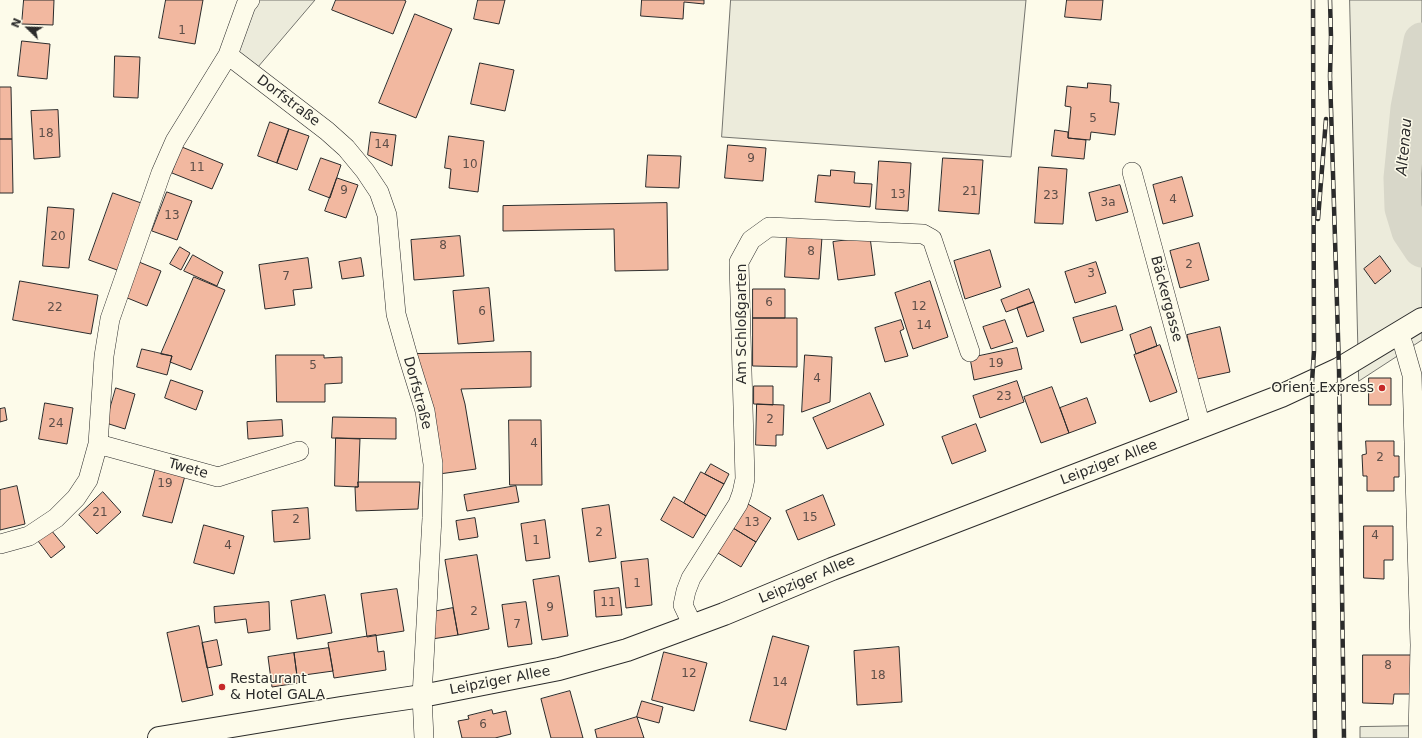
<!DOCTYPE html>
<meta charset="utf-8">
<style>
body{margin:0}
#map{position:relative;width:1422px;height:738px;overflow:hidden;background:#fdfbea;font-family:"DejaVu Sans",sans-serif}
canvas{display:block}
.north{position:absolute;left:8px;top:8px;width:40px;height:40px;-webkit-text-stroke:3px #fdfbea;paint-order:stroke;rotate:293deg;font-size:11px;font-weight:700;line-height:16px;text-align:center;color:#2b2b2b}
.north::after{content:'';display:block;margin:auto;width:14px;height:18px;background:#2b2b2b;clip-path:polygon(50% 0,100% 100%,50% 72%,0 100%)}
</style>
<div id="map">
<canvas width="1422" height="738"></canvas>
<div class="north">N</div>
</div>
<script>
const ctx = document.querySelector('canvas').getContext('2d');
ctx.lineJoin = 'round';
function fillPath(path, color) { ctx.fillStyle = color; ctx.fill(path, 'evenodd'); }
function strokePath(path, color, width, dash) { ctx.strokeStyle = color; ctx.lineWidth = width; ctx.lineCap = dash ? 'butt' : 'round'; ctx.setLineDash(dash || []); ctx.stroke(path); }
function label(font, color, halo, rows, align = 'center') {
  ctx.font = font + ' "DejaVu Sans",sans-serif'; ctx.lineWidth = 3; ctx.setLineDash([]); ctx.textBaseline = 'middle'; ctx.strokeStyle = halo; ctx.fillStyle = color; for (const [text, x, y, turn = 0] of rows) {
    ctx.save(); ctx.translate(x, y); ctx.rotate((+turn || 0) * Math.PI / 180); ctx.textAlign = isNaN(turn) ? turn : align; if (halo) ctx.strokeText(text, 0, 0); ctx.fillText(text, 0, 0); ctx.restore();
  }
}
const green = new Path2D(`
 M250,0H315L252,74L228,55Z
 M731,0H1026L1011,157L722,137Z
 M1350,0H1422V340L1359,381Z
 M1422,726V738H1360V727Z`);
fillPath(green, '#ecebdb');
strokePath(green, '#74746e', 1);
strokePath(new Path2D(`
 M1422,41L1409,108L1402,178L1403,208L1410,231L1422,249`), '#d8d7c9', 37);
const building = new Path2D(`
 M24,0H54L53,25L22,24Z
 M166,0H203L195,44L159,38Z
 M336,0H404L406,1L393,34L332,10Z
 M478,0H505L499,24L474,19Z
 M642,0H704V4L684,2L683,19L641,16Z
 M1067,0H1103L1101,20L1065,17Z
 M415,14L452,29L416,118L379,103Z
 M22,41L50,44L47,79L18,76Z
 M115,56L140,57L138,98L114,97Z
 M480,63L514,70L505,111L471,104Z
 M1088,83L1111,85L1110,102L1119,103L1115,135L1091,132L1090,140L1068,138L1071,107L1065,106L1067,86L1087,88Z
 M0,87H11L12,139H0Z
 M58,110L60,157L34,159L31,111Z
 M270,122L289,129L277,163L258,156Z
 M289,129L309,136L297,170L277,163Z
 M1055,130L1068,132V138L1086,140L1084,159L1052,156Z
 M371,132L396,135L392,166L368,155Z
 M449,136L484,141L478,192L449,188L451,169L445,168Z
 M0,139H12L13,193H0Z
 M728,145L766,148L763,181L725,178Z
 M182,147L223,164L212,189L172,173Z
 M648,155L681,156L679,188L646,187Z
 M321,158L341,165L330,198L309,190Z
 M943,158L983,160L979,214L939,211Z
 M879,161L911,163L908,211L876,209Z
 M1039,167L1067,169L1063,224L1035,223Z
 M831,170L855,172L854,183L872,184L870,207L815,202L818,175L830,176Z
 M1182,177L1193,216L1163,224L1153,185Z
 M337,178L358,185L346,218L325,211Z
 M1120,185L1128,212L1096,221L1089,193Z
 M167,192L192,201L177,240L152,231Z
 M113,193L144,204L120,271L89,260Z
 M667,203L668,270L615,271L614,229L503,231V206Z
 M48,207L74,209L69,268L43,266Z
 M787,235L822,237L819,279L785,277Z
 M460,236L464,276L414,280L411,240Z
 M870,237L875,275L838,280L833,242Z
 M1199,243L1209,280L1180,288L1170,251Z
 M180,247L190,253L181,270L170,264Z
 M990,250L1001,287L965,299L954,261Z
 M193,255L223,272L217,286L184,271Z
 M1380,256L1391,271L1375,284L1364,269Z
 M308,258L312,288L293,290L295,305L265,309L259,265Z
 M361,258L364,276L342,279L339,262Z
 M139,262L161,271L147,306L125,297Z
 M1096,262L1106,293L1075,303L1065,272Z
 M194,277L225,290L191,370L170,362L172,356L161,354Z
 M20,281L98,295L91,334L13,320Z
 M930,281L948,337L913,349L895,293Z
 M489,288L494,341L458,344L453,291Z
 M753,289H785V318H753Z
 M1029,289L1034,302L1006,312L1001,300Z
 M1034,302L1044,331L1027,337L1017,308Z
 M1116,306L1123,330L1081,343L1073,318Z
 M753,318H797V367L753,366Z
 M901,320L904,329L900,331L908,356L885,362L875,328Z
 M1005,320L1013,342L991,349L983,327Z
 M1151,327L1157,346L1136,354L1130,335Z
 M1220,327L1230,372L1197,379L1187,335Z
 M1160,345L1177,392L1150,402L1134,355Z
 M1017,348L1022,369L974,380L970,358Z
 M142,349L172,356L167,375L137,367Z
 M531,352V387L461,389L465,404L476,469L439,474L416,354Z
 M276,355H324V358L342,357V383L325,384V402H277Z
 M805,355L832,357L830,402L802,412Z
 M1369,378H1391V405H1369Z
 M171,380L203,391L196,410L165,398Z
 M1017,381L1024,402L980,418L973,396Z
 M754,386H773V405L754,404Z
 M1052,387L1069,433L1041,443L1024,397Z
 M116,388L135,394L125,429L106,423Z
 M870,393L884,425L827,449L813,418Z
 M1087,398L1096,423L1069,433L1060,408Z
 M45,403L73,408L67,444L39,439Z
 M757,404L784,405L783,435H776V446L756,445Z
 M5,408L7,420L0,422V409Z
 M333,417L396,418V439L332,438Z
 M282,420L283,436L248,439L247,422Z
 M509,420H541L542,485H510Z
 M976,424L986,451L952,464L942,437Z
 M336,438L360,439L358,487L335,486Z
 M1366,441H1394V456H1399V477H1394V491H1367V476H1363L1362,455L1366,454Z
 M157,464L186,472L172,523L143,516Z
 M711,464L729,474L724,484L705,474Z
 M701,472L724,484L706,516L684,503Z
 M358,482H420L418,509L356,511L355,487H358Z
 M17,486L25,524L0,530V490Z
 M516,486L519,502L467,511L464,495Z
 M103,492L121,512L97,534L79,515Z
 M823,495L835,525L798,540L786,511Z
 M674,497L706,516L693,538L661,520Z
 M748,504L771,518L756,542L733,528Z
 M609,505L616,558L589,562L582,509Z
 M308,508L310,539L274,542L272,511Z
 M475,518L478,537L459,540L456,521Z
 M545,520L550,558L526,561L521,524Z
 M204,525L244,536L234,574L194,563Z
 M1364,526H1393V560H1384V579L1364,578Z
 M733,528L756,542L741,567L718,553Z
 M51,530L65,547L51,558L38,541Z
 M477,555L489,629L458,635L445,560Z
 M648,559L652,605L626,608L621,562Z
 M559,576L568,636L542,640L533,580Z
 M619,588L622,615L596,617L594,591Z
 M397,589L404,631L367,637L361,594Z
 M325,595L332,633L297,639L291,601Z
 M269,602L270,630L248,633L246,619L215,623L214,607Z
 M526,602L532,644L508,647L502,605Z
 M453,608L458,635L432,639L427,613Z
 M199,626L213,695L182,702L167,633Z
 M376,635L378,652L384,651L386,670L334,678L328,643Z
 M773,636L809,646L786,730L750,721Z
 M217,640L222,665L207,668L202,643Z
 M899,647L902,702L857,705L854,651Z
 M329,648L333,671L297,676L294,653Z
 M664,652L707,663L694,711L652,700Z
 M294,653L298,683L272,687L268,657Z
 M1363,655H1412L1411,694H1394L1393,704L1363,703Z
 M570,691L583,738H551L541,699Z
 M642,701L663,707L659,723L637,717Z
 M492,710L493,714L506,711L511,734L495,738H462L458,721L469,719L468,716Z
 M637,717L644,738H597L595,730Z`);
fillPath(building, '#f2b8a0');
strokePath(building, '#2b2b2b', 1);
const minor = new Path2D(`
 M228,55L327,131L346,148L365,171L379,192L387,215L396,314L407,353L425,411L433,464L432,518L422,696L424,738
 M1132,172L1201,427
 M1399,334L1404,347L1412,375L1420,645L1418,738
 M98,444L218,477L299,451
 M0,544L29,536L56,518L76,498L88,480L98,444L104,356L110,319L161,173L175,141L228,55L246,5L250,0
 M693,626L683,605L686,591L691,578L738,504L742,493L745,479L739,262L751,240L769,227L923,234L932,239L970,352`);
const primary = new Path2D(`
 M159,738L341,708L422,696L559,669L627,650L724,614L832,569L1281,396L1339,369L1422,319`);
strokePath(minor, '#2b2b2b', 20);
strokePath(primary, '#2b2b2b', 24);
strokePath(minor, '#fdfbea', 19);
strokePath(primary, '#fdfbea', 22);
const rail = new Path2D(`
 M1313,0L1314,351L1312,382L1315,738
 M1330,0L1331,37L1330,76L1339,369L1344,738
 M1318,219L1326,119`);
strokePath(rail, '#2b2b2b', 4.5);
strokePath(rail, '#fdfbea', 3, [9]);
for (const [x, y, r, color] of [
 [1382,388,4,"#c62828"],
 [222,687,4,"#c62828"]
]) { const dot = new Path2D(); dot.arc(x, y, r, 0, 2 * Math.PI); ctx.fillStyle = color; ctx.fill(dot); strokePath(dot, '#fdfbea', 1.5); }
label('12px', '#5d4e48', null, [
 ["1",182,31],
 ["5",1093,119],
 ["18",46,134],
 ["14",382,145],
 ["9",751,159],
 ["10",470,165],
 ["11",197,168],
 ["9",344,191],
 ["21",970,192],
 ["13",898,195],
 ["23",1051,196],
 ["4",1173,200],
 ["3a",1108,203],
 ["13",172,216],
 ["20",58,237],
 ["8",443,246],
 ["8",811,252],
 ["2",1189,265],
 ["3",1091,274],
 ["7",286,277],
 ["6",769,303],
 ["12",919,307],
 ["22",55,308],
 ["6",482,312],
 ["14",924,326],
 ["19",996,364],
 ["5",313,366],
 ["4",817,379],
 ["23",1004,397],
 ["2",770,420],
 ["24",56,424],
 ["4",534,444],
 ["2",1380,458],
 ["19",165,484],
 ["21",100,513],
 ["15",810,518],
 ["2",296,520],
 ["13",752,523],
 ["2",599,533],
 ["4",1375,536],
 ["1",536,541],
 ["4",228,546],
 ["1",637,584],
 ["11",608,603],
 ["9",550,608],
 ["2",474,612],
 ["7",517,625],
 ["8",1388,666],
 ["12",689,674],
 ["18",878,676],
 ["14",780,683],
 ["6",483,725]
]);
label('14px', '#2b2b2b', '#fdfbea', [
 ["Dorfstraße",288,101,37],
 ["Bäckergasse",1166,299,75],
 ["Am Schloßgarten",742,324,-90],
 ["Dorfstraße",417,393,75],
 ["Leipziger Allee",1109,463,-21],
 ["Twete",188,469,16],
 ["Leipziger Allee",807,580,-23],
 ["Leipziger Allee",500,681,-11]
]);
label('14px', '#2b2b2b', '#fdfbea', [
 ["Orient Express",1374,388],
 ["Restaurant",230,679,"left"],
 ["& Hotel GALA",230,695,"left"]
], 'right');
label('italic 15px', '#2b2b2b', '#fdfbea', [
 ["Altenau",1405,147,-85]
]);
</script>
